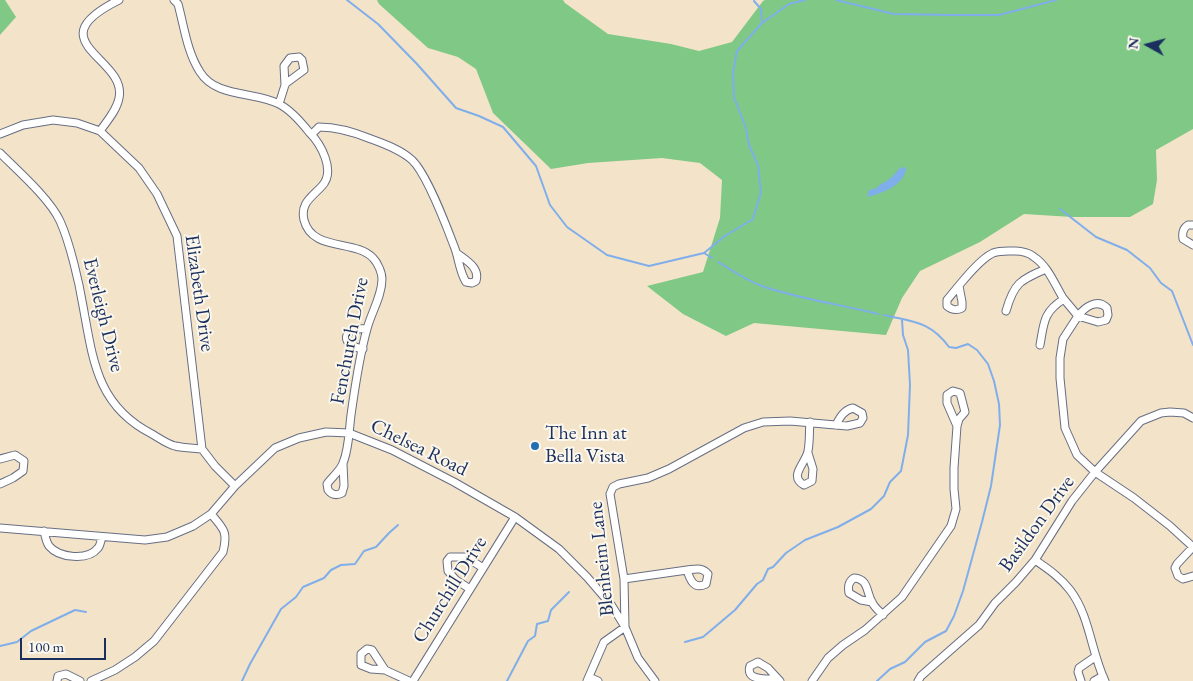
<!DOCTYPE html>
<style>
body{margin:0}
#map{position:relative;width:1193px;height:681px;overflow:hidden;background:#f3e4c9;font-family:"EB Garamond",serif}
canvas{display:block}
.north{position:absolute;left:1123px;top:20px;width:50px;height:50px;-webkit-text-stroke:4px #fbf7ec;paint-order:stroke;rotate:277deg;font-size:14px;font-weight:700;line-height:20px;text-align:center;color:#1b2f5e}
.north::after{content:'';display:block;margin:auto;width:18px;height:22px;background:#1b2f5e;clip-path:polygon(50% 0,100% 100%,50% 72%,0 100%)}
.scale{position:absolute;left:20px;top:638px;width:86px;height:22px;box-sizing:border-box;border:2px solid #1b2f5e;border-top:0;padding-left:6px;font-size:15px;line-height:18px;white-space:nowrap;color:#1b2f5e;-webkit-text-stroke:4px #fbf7ec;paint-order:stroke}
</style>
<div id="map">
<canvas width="1193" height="681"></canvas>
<div class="north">N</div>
<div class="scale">100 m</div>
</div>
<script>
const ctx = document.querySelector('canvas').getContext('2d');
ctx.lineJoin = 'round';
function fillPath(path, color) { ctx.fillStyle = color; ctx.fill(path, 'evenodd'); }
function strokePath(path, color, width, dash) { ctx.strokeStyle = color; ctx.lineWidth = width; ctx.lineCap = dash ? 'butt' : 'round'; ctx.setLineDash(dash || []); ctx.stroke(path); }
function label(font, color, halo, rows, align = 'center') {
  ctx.font = font + ' "EB Garamond",serif'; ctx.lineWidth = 4; ctx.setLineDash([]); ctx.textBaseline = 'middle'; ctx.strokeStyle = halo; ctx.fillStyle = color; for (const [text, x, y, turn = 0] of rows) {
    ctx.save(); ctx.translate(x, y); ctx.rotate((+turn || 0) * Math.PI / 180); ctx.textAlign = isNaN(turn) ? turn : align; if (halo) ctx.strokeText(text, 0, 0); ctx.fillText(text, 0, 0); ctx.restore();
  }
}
fillPath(new Path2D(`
 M0,0H5L16,17L0,35Z
 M377,0H563L565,3L608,34L671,44L699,51L732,42L763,1L765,0H1193V129L1156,150L1157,180L1153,204L1130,217H1072L1024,214L980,242L920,271L902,298L886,335L754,323L726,336L683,314L647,286L703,272L720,218L722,180L700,163L662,158L588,163L551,169L493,113L476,69L458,57L428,48L379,4Z`), '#7fc885');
fillPath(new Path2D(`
 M902,167L906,168C905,185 881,194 867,197L869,190L877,188C880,183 883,184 888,180C893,177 896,171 902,167Z`), '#80aeea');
strokePath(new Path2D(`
 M347,0L378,24L417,64L456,108L479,116L503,127L536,166L550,205L567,227L607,255L649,266L704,253L725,236L753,219L761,192L758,165L749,145L746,128L734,97L733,72L737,51L762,23L789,4L805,0
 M836,0L894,14L949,15H999L1056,0
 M754,1L761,9L762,23
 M1060,209L1096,237L1127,250L1150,268L1161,283L1172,291L1193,345
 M704,253L712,258
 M718,262C732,270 745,280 762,286C799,299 839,304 878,314
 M685,642L703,637L735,610L757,584L763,580L768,569L773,567L786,553L805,540L838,527L871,509L884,496L890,482L901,471L908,435L910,385L908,350L903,335L902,320
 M0,646L17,642L31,631L75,610L86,612
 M242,681L250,664L281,609L296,597L303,587L324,578L331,570L341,565L355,564L364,551L376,547L389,533L398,525
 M507,681L528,641L535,636L537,624L548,621L551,610L569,592
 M877,681L890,669L905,662L925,642L946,631L954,616L963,591L982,522L991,486L1000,425L999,404L994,381L988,364L977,350L968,344L956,348L949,347C930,321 913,322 884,315`), '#80aeea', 2);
const minor = new Path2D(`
 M174,0L178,4C184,26 187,52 200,72C216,98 254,91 279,104C291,110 301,122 309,132C321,144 336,171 322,186C312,197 300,203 304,220C312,252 355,239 373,258C378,263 382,273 382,279C382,296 371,313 367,329C359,357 355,387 351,415C349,430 349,449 343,463C340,471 332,477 327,484L328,490C332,495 336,496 342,493L344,486L343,464
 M279,104L285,85V84L304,70L302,60L299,57L290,58L284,66L285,85
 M100,131C107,121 117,110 119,98C128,58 34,42 119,0
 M0,134L23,125L53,120L77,123L100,131L139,168L157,194L177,236L202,449L215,466L235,486
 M312,134L319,127C338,127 354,132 371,139C385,144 401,150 412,160C427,174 446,225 454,246C459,258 459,271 466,282L472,283L476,281C480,268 467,261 458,254
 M0,153C18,171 50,199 60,221C70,243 79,282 83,306C93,360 97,406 152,434C159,438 167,444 175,446C184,448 193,448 202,449
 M1193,225H1188C1183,228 1182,233 1183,239L1193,245
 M959,286L962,302V308C956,311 952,310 947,306V300C958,287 978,260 993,253C1001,250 1008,251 1016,251C1021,251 1030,253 1034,257C1048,266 1055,285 1063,298C1068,304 1073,310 1078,316C1085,307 1097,298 1107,308L1108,315L1106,320L1098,322L1078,316L1063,339L1060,358V378L1065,428L1077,455L1095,472L1134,498L1170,526L1193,547
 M1006,311C1014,283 1020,280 1046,269
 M1040,345C1044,323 1043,312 1064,299
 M363,349C338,345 343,326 367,329
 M808,453L813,469L812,481L804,485C788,476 806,463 808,451C810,441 809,431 810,422
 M0,459L15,455L24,461L23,471L13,478L0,484
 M0,528L145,540L167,537L193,526L211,514L235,486L275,448L299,438L326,432L349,433L392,450L454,482L515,517L559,549L587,577L612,606L625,627L638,658L655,681
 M44,531C45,536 47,543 49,546C59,558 88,561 98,548C100,546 101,540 102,537
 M1193,547L1177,564L1175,568L1178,576L1183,579L1193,576
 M1035,560C1048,569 1060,577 1070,590C1090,616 1091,652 1105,681
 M624,579L687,570C690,580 694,590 706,584L708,574C702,567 696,569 687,570
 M470,589L456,580L448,571L447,561L450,557H466L483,568
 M872,602L861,600L849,593C848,587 848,582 854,578C869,579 866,592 872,602C874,607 879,611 883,615
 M385,670L372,650L367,649L361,654V665L371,669L385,670L409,681
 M589,677L598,681
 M777,679C767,679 745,681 750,666L758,662L768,668L780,681
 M57,681L58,676L66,674L80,681
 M91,681L115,670L135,657L154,641L223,552C228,532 224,529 211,514
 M413,681L515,517
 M587,681L604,642L625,627L624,579L610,494L613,487L619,484L648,478L669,469L744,428L763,422L790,421L847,426L860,423L863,418L862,413L853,408C844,410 840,417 836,425
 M812,681L828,658L843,645L865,630L902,597L951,526L956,509L954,489V468L957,426L959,419L965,412L960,393L953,391L947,395V403L957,426
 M918,681L921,676L979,625L995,603L1016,582L1035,560L1072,501L1095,472L1141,421L1161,413L1170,412L1184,413L1193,418
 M1081,681L1078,672L1079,668L1095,657
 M1094,681L1103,676`);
strokePath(minor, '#676e83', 9);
strokePath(minor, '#fff', 7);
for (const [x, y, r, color] of [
 [535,446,5,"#1f6fb2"]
]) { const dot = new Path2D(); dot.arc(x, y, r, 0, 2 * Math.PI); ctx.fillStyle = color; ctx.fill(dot); strokePath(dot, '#fbf7ec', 2); }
label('20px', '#1b2f5e', '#fbf7ec', [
 ["Elizabeth Drive",199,293,82],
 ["Everleigh Drive",103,315,76],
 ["Fenchurch Drive",350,341,-79],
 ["Chelsea Road",419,448,26],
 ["Basildon Drive",1037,524,-54],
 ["Blenheim Lane",602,559,-96],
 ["Churchill Drive",450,590,-58]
]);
label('20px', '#1b2f5e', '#fbf7ec', [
 ["The Inn at",545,434],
 ["Bella Vista",545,457]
], 'left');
</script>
